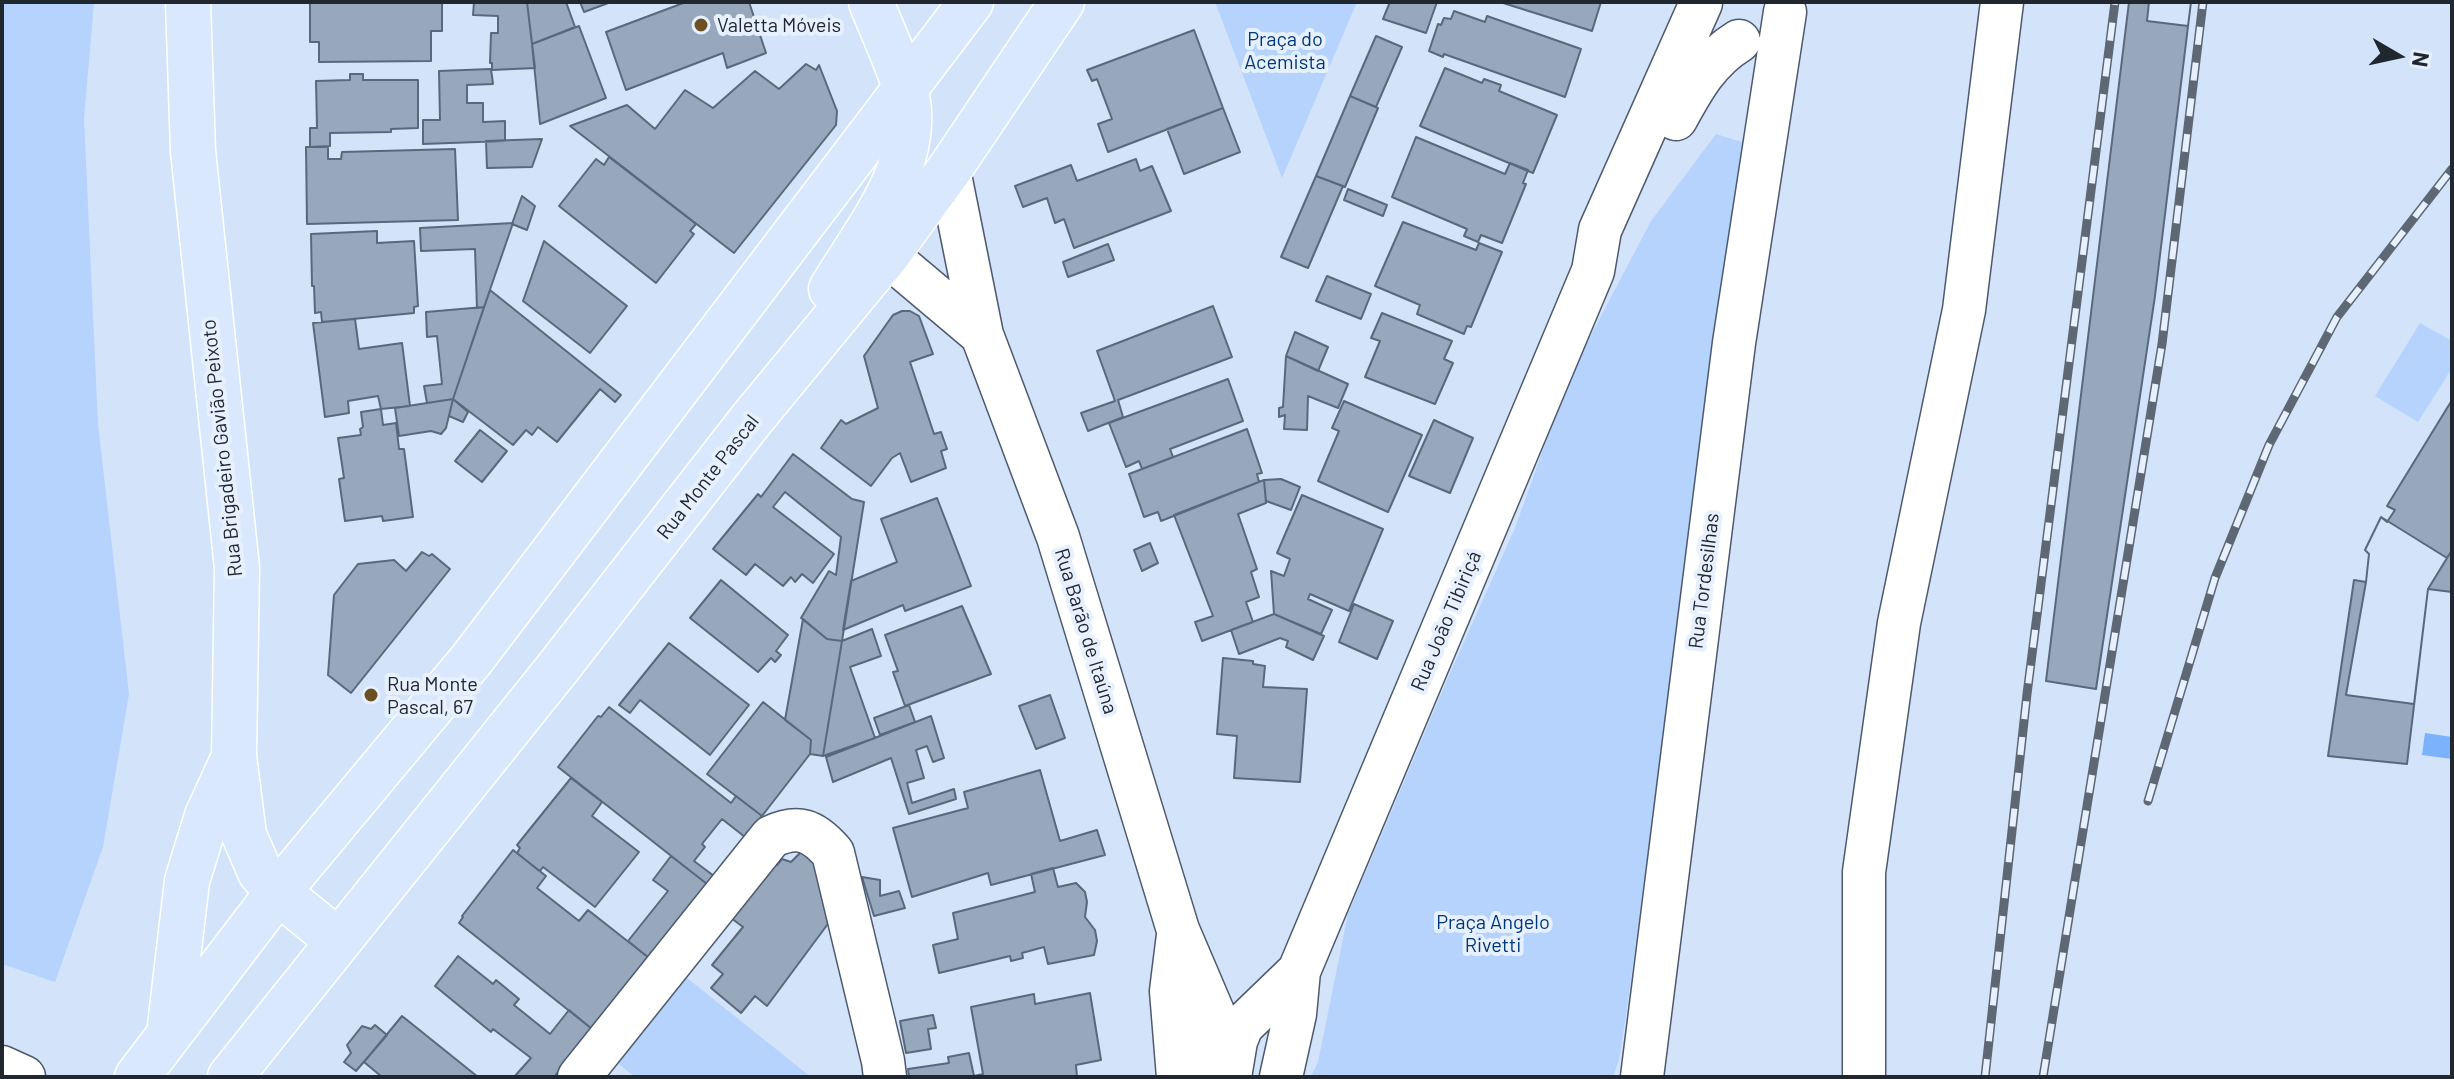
<!DOCTYPE html>
<meta charset="utf-8">
<style>
body{margin:0}
#map{position:relative;width:2454px;height:1079px;overflow:hidden;background:#d3e4fa;font-family:Barlow,sans-serif}
canvas{display:block}
.frame{position:absolute;inset:0;border:4px solid #21272f;pointer-events:none}
.north{position:absolute;left:2358px;top:16px;width:80px;height:80px;-webkit-text-stroke:6px #e6f0fe;paint-order:stroke;rotate:99deg;font-size:22px;font-weight:700;line-height:32px;text-align:center;color:#21272f}
.north::after{content:'';display:block;margin:auto;width:28px;height:36px;background:#21272f;clip-path:polygon(50% 0,100% 100%,50% 72%,0 100%)}
</style>
<div id="map">
<canvas width="2454" height="1079"></canvas>
<div class="frame"></div>
<div class="north">N</div>
</div>
<script>
const ctx = document.querySelector('canvas').getContext('2d');
ctx.lineJoin = 'round';
function fillPath(path, color) { ctx.fillStyle = color; ctx.fill(path, 'evenodd'); }
function strokePath(path, color, width, dash) { ctx.strokeStyle = color; ctx.lineWidth = width; ctx.lineCap = dash ? 'butt' : 'round'; ctx.setLineDash(dash || []); ctx.stroke(path); }
function label(font, color, halo, rows, align = 'center') {
  ctx.font = font + ' Barlow,sans-serif'; ctx.lineWidth = 8; ctx.setLineDash([]); ctx.textBaseline = 'middle'; ctx.strokeStyle = halo; ctx.fillStyle = color; for (const [text, x, y, turn = 0] of rows) {
    ctx.save(); ctx.translate(x, y); ctx.rotate((+turn || 0) * Math.PI / 180); ctx.textAlign = isNaN(turn) ? turn : align; if (halo) ctx.strokeText(text, 0, 0); ctx.fillText(text, 0, 0); ctx.restore();
  }
}
fillPath(new Path2D(`
 M2,2H94L84,119L98,424L129,694L103,847L55,982L2,964Z
 M1215,2H1357L1282,178Z
 M1716,134L1742,142L1628,1002L1619,1060L1613,1077H1311L1318,1062L1348,914L1447,680L1515,528L1569,377L1651,221Z
 M2420,323L2452,341V368L2418,422L2375,396Z
 M682,974L811,1077H635L614,1060Z`), '#b5d3fc');
fillPath(new Path2D(`
 M2425,733L2452,737V759L2422,755Z`), '#7cb2fc');
const building = new Path2D(`
 M310,2H442V31H431V61L319,62V42H310Z
 M474,2H527L535,68L492,70V63H490L491,33H498V16L473,15Z
 M527,2H566L575,27L532,44Z
 M580,2H611L584,12Z
 M686,2H749L766,53L727,68L723,53L626,90L606,32Z
 M1390,2H1437L1426,33L1383,19Z
 M1500,2H1601L1592,31Z
 M2129,2H2191L2155,296L2096,689L2046,681Z
 M2149,2H2191L2188,26L2147,21Z
 M1454,11L1485,22L1487,16L1581,49L1565,97L1444,54L1443,57L1429,51L1438,24L1441,25L1444,18L1451,19Z
 M579,26L606,98L540,124L532,44Z
 M1194,30L1223,108L1108,152L1098,124L1112,119L1097,79L1092,81L1087,70Z
 M1376,36L1402,47L1376,107L1350,96Z
 M806,64L816,70L819,65L837,111L836,125L734,253L570,126L627,105L655,129L685,90L713,108L755,71L779,89Z
 M1445,68L1482,83L1484,79L1501,85L1499,91L1557,115L1533,173L1420,126Z
 M491,69L493,84L467,85V103H483V122L505,121V141L423,144V120H440L439,71Z
 M350,74H363V80H418V128L391,129V132L330,133V146L310,147V128H317L316,81L350,80Z
 M1350,96L1378,108L1345,187L1316,176Z
 M1223,108L1240,152L1184,174L1167,129Z
 M1416,137L1505,174L1510,163L1528,170L1523,183L1526,184L1502,243L1481,235L1478,242L1464,236L1467,229L1392,197Z
 M542,139L532,167L487,168L486,141Z
 M306,147H328V159H341L342,152L455,149L458,220L307,224Z
 M609,157L696,224L690,231L694,234L656,283L559,206L596,159L604,165Z
 M1136,159L1140,171L1152,166L1171,211L1074,248L1064,219L1055,223L1047,198L1023,207L1015,186L1071,165L1077,181Z
 M1316,176L1343,186L1308,268L1281,257Z
 M1348,189L1387,205L1383,216L1344,200Z
 M522,196L535,206L527,230L512,224Z
 M1403,222L1476,250L1479,243L1502,252L1471,327L1467,326L1464,334L1417,314L1420,305L1375,286Z
 M513,223L484,307L477,308L475,249L421,251L420,228Z
 M377,231V243L414,241L418,306L414,307V313L322,322L321,312L315,313L314,286H312L311,234Z
 M544,241L627,306L590,353L523,301Z
 M1108,244L1114,260L1068,277L1063,262Z
 M1327,276L1371,294L1361,319L1316,301Z
 M490,290L621,395L615,402L600,389L557,442L538,427L532,435L526,430L513,445L453,399Z
 M1213,306L1232,357L1118,400L1123,417L1088,431L1081,413L1115,401L1097,351Z
 M484,307L453,399L427,403L424,386L442,384L437,336L427,337L426,312Z
 M902,311H910L919,316L933,354L910,362L934,434L941,432L947,449L941,451L946,468L911,482L900,453L892,458L871,486L821,448L841,420L846,424L878,408L864,356L893,315Z
 M1382,313L1452,341L1444,359L1453,363L1435,404L1365,377L1380,341L1371,338Z
 M355,319L359,349L402,343L410,406L381,409L378,396L348,401L349,413L325,417L313,323Z
 M1295,332L1328,347L1318,371L1286,356Z
 M1286,356L1348,384L1338,408L1308,396L1307,430L1284,429L1285,415L1279,417V408L1283,407Z
 M1228,379L1243,421L1170,449L1173,457L1142,469L1139,461L1126,467L1109,423Z
 M453,399L468,412L463,422L449,416Z
 M453,399L446,428L441,434L431,431L399,436L395,408Z
 M2452,400V550L2428,589L2407,764L2328,756L2354,580L2366,582L2369,554L2365,550L2381,517L2387,522L2395,510L2387,506Z
 M1344,401L1422,435L1388,512L1318,481L1339,431L1332,428Z
 M381,409L383,425L396,423L399,449H404L413,517L383,521L382,516L345,521L339,479L344,478L338,438L361,435L360,429L363,427L361,412Z
 M1434,420L1473,438L1450,493L1409,476Z
 M1247,429L1262,473L1257,474L1259,482L1161,521L1158,512L1144,517L1129,474Z
 M480,430L507,451L482,482L455,461Z
 M793,454L852,499L864,502L842,641L827,639L801,618L829,571L836,575L841,537L785,492L773,507L834,554L813,583L802,574L795,582L791,577L783,586L755,564L746,575L713,549L758,494L761,497Z
 M1281,479L1300,487L1291,510L1266,501L1264,480Z
 M1264,480L1266,503L1238,514L1257,569L1251,572L1259,597L1246,602L1253,622L1202,641L1195,622L1213,616L1174,515Z
 M1302,495L1383,529L1349,611L1310,594L1308,599L1332,610L1321,634L1274,614L1271,571L1284,576L1290,559L1277,553Z
 M937,498L971,586L905,611L903,605L843,630L851,581L897,562L881,519Z
 M2381,517L2447,558L2428,589L2414,704L2346,695L2366,582L2369,554L2365,550Z
 M1150,543L1158,563L1142,571L1134,550Z
 M2452,550V592L2428,589L2447,558Z
 M422,552L429,556L432,554L450,569L351,693L328,675L334,595L358,564L394,560L406,571Z
 M721,580L788,635L776,651L781,655L775,662L771,658L758,672L690,618Z
 M1354,604L1393,621L1377,659L1339,642Z
 M962,606L991,674L905,706L893,672L898,671L885,635Z
 M1274,614L1324,636L1313,660L1286,647L1288,641L1280,638L1239,654L1231,630Z
 M803,619L827,639L842,641L823,756L810,754L811,740L785,720Z
 M872,629L881,656L850,667L875,738L823,756L842,641Z
 M669,643L749,705L710,755L640,700L630,713L619,705Z
 M1223,658L1253,661V664L1265,666L1263,687L1307,689L1300,782L1234,778L1237,736L1217,734Z
 M1050,695L1065,738L1036,749L1019,706Z
 M763,702L811,740L810,754L762,816L707,774Z
 M909,705L915,722L880,735L874,718Z
 M609,707L731,803L736,796L762,816L745,837L722,819L702,844L705,847L694,861L714,876L707,884L558,767L598,716L601,717Z
 M931,716L944,758L933,762L927,746L916,750L924,778L907,783L912,803L954,789L956,799L909,814L891,758L833,782L826,757Z
 M1040,770L1060,841L1097,830L1105,855L991,885L988,873L912,897L893,828L968,808L964,792Z
 M571,778L602,802L592,816L639,852L595,907L543,867L540,871L538,870L517,853L520,848L517,845Z
 M513,850L546,876L537,888L579,921L588,910L649,958L592,1029L459,923L463,917L462,916Z
 M803,850L825,872L836,913L767,1006L755,996L741,1013L711,988L723,974L712,965L743,927L731,918L775,863L777,865L782,859L791,862Z
 M671,856L707,884L649,958L628,941L668,891L653,880Z
 M1053,868L1058,887L1076,883L1085,892L1087,902L1085,917L1095,930L1097,941L1094,955L1048,964L1044,947L1022,953L1023,958L1011,961L1010,956L939,973L933,945L958,939L953,913L1035,892L1031,874Z
 M862,877L880,880V896L899,891L905,908L874,916Z
 M458,956L493,984L496,980L519,999L514,1005L550,1034L569,1010L592,1029L554,1077H514L531,1058L493,1029L491,1032L435,986Z
 M1090,993L1101,1060L1076,1065L1077,1077H909L908,1069L949,1063L948,1057L969,1053L974,1076L983,1074L971,1007L1034,994L1035,1004Z
 M933,1015L936,1028L928,1029L931,1049L906,1053L900,1021Z
 M402,1016L478,1077H382L364,1062Z
 M375,1025L387,1035L356,1071L344,1062L351,1053L347,1045L362,1026L371,1029Z`);
fillPath(building, '#97a7bc');
strokePath(building, '#5a687b', 2);
const minor = new Path2D(`
 M1676,119C1693,88 1708,60 1739,41
 M949,170L982,335L1058,537L1178,930L1213,1012V1077
 M887,255L982,335
 M1178,935L1171,991L1178,1077
 M2,1067L24,1077
 M579,1077L771,837C798,824 813,830 833,853L883,1061L885,1077
 M1230,1077L1236,1041L1242,1026L1299,971
 M1281,1077L1295,1014L1299,971L1593,271L1600,230L1701,3
 M1642,1077L1734,343L1785,12
 M1864,1077V872L1899,623L1964,310L2002,2`);
const major = new Path2D(`
 M188,2L193,151L237,568L234,756L244,835L260,872L278,892L337,940
 M831,289C866,230 926,160 905,88C896,59 882,30 871,2
 M169,1034L187,881L207,816L234,757
 M137,1077L278,892L472,659L971,2
 M230,1077L557,669L751,420L887,255L949,170L1062,2`);
strokePath(minor, '#4d5a6d', 45);
strokePath(major, '#fff', 47);
strokePath(minor, '#fff', 42);
strokePath(major, '#d9e8fd', 44);
const rail = new Path2D(`
 M2148,801L2215,578L2269,445L2337,317L2452,169
 M1985,1077L2027,694L2115,2
 M2043,1077L2162,344L2203,2`);
strokePath(rail, '#5e6874', 9);
strokePath(rail, '#e6f0fe', 6, [18]);
for (const [x, y, r, color] of [
 [701,25,8,"#6c5023"],
 [371,695,8,"#6c5023"]
]) { const dot = new Path2D(); dot.arc(x, y, r, 0, 2 * Math.PI); ctx.fillStyle = color; ctx.fill(dot); strokePath(dot, '#e6f0fe', 3); }
label('20px', '#21272f', '#e6f0fe', [
 ["Valetta Móveis",717,25],
 ["Rua Monte",387,684],
 ["Pascal, 67",387,707]
], 'left');
label('20px', '#003777', '#e6f0fe', [
 ["Praça do",1285,39],
 ["Acemista",1285,62],
 ["Praça Angelo",1493,922],
 ["Rivetti",1493,945]
]);
label('20px', '#21272f', '#e6f0fe', [
 ["Rua Brigadeiro Gavião Peixoto",222,448,-96],
 ["Rua Monte Pascal",708,477,-52],
 ["Rua Tordesilhas",1704,581,-83],
 ["Rua João Tibiriçá",1446,621,-67],
 ["Rua Barão de Itaúna",1086,631,73]
]);
</script>
